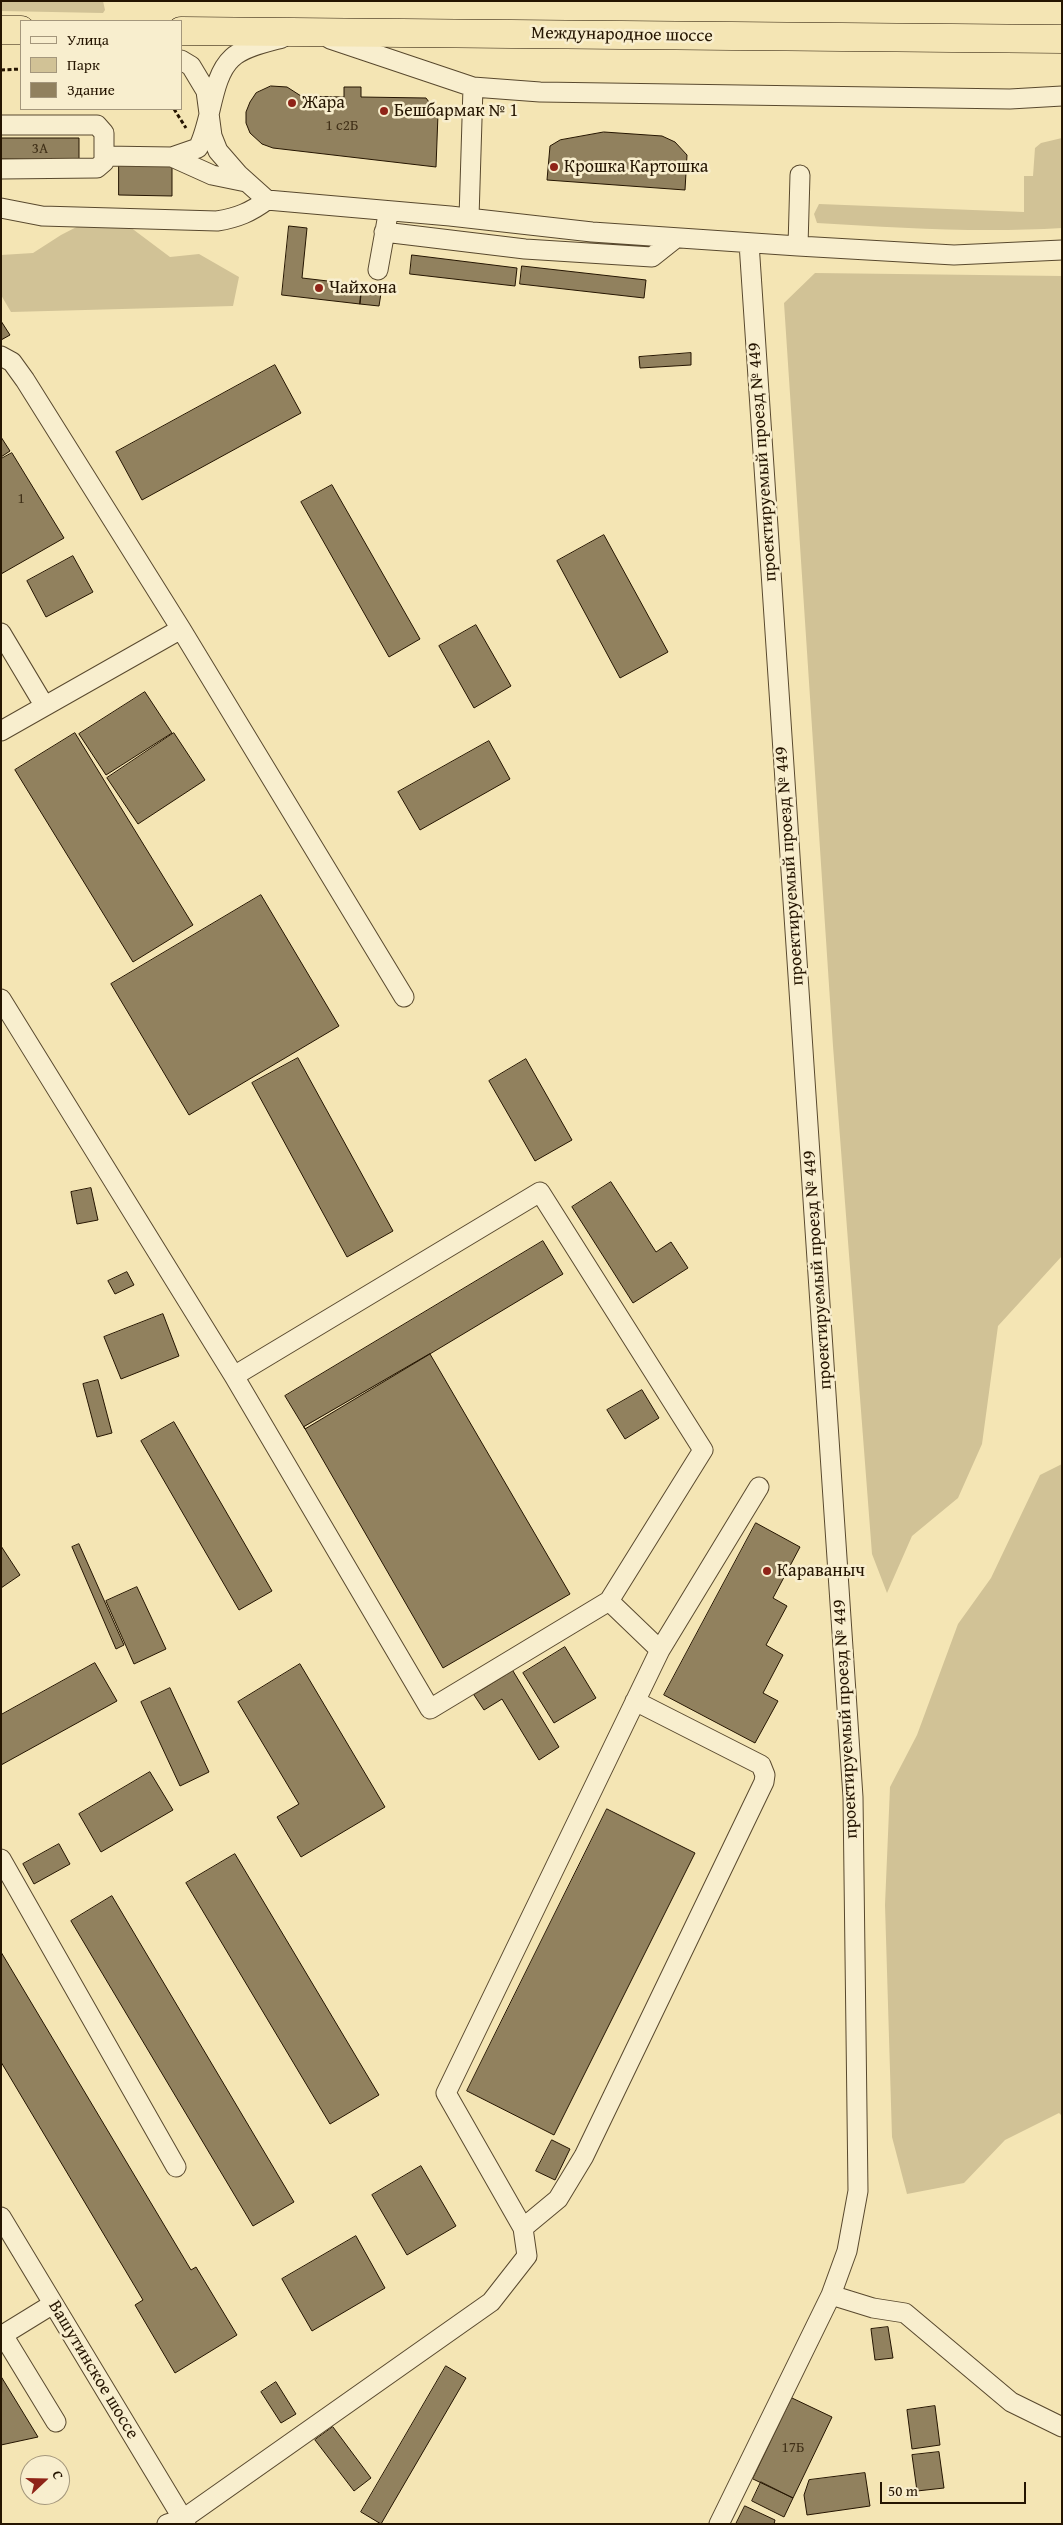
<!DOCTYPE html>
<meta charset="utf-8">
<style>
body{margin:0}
#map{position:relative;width:1063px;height:2525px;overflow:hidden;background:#f4e5b4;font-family:"Gentium Book Plus",serif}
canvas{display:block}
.frame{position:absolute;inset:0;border:2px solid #251501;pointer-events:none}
.legend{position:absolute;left:20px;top:20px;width:162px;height:90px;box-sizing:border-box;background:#f8eece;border:1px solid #a4977c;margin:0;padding:6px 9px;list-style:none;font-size:15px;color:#251501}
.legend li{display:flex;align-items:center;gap:10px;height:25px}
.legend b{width:25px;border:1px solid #a4977c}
.north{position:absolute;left:20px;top:2455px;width:50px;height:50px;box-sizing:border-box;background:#f8eece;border:1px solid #a4977c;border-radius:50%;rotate:69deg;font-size:14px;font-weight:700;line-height:20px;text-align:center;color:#251501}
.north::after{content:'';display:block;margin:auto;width:18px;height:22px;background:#8f2418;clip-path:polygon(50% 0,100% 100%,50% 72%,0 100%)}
.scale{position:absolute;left:880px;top:2482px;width:146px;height:22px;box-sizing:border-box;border:2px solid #251501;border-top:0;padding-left:6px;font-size:15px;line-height:18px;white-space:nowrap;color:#251501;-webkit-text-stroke:4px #f8eece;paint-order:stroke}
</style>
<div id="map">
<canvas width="1063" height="2525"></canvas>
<div class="frame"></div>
<ul class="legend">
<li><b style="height:6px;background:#f8eece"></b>Улица</li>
<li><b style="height:14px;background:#d1c296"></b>Парк</li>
<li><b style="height:14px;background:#91815e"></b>Здание</li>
</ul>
<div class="north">С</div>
<div class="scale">50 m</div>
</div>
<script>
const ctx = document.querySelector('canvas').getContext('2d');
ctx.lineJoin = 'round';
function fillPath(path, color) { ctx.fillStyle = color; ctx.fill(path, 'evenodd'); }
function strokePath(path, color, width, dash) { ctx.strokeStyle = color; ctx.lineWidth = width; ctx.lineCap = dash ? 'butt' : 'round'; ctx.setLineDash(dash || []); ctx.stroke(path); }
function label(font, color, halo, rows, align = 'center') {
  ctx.font = font + ' "Gentium Book Plus",serif'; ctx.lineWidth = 5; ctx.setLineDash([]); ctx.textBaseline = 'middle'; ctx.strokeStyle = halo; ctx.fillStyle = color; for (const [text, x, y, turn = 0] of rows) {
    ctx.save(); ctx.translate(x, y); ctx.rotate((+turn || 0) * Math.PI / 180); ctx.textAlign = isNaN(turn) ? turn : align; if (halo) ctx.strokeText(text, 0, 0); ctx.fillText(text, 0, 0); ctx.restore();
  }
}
fillPath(new Path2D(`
 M1,1H103L105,10L103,13L1,11Z
 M1062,138V228C980,233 898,228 817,223L814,214L819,204L1024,212V176H1033L1035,148L1041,143Z
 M92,219L122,221L170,257L199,254L239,277L233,306L11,312L1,295V255L33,253L61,235Z
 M815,273L1062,276V1256L998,1326L982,1444L958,1498L912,1536L887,1593L872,1554L833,1046L784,303Z
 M1062,1464V2116L1059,2113L1005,2140L964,2183L907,2194L892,2137L885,1905L890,1787L917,1735L958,1624L991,1578L1040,1475Z`), '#d1c296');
const building = new Path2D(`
 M271,86L287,87L301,96L344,97V87H361V97L426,98L438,114L436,167L273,148L262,144L250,133L246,123V112L250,102L256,93Z
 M604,132L662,136L675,142L687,155L685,190L547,180L550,146L560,140Z
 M1,138H79V160L1,159Z
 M119,164H172V196L119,195Z
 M289,226L307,228L302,278L362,285L360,304L282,295Z
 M412,255L517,268L515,286L410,274Z
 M522,266L646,280L644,298L520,284Z
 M362,285L382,287L379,306L360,304Z
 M1,321L10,335L1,340Z
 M691,353V365L640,368L639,357Z
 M275,365L301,413L142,500L116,452Z
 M1,437L10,451L1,457Z
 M12,453L64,538L1,574V459Z
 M332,485L420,639L389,657L301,502Z
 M604,535L668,652L620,678L557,561Z
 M73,556L93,592L46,617L27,581Z
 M476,625L511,686L474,708L439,646Z
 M145,692L172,733L106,775L79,734Z
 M75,733L193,925L133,962L15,770Z
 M174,733L205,780L138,824L107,778Z
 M489,741L510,779L420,830L398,792Z
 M261,895L339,1026L189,1115L111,984Z
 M298,1058L393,1231L347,1257L252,1083Z
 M526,1059L572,1140L535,1161L489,1081Z
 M611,1182L656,1252L671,1242L688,1268L633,1303L572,1207Z
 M91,1188L98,1220L77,1224L71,1192Z
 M543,1241L563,1274L305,1429L285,1396Z
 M127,1272L134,1285L115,1294L108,1281Z
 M163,1314L179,1356L121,1379L104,1337Z
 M430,1354L570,1594L443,1668L304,1427Z
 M98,1380L112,1433L97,1437L83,1384Z
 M642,1390L659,1418L625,1439L607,1410Z
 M174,1422L272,1591L239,1610L141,1441Z
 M756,1523L800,1547L773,1598L787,1606L766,1645L783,1655L763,1693L778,1701L755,1743L664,1695Z
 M79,1544L124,1645L116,1649L72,1547Z
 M1,1546L20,1575L1,1588Z
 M137,1587L166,1649L134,1664L106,1601Z
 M565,1647L596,1698L554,1723L523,1673Z
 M95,1663L117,1701L1,1765V1715Z
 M300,1664L385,1807L301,1857L277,1817L299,1804L238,1702Z
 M513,1671L559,1747L539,1760L502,1699L484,1710L474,1695Z
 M170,1688L209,1772L180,1786L141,1702Z
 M150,1772L173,1810L101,1852L79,1814Z
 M607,1809L695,1853L554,2135L467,2091Z
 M59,1844L70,1864L34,1884L23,1864Z
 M235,1854L379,2095L330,2124L186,1883Z
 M112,1896L294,2202L253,2226L71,1921Z
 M1,1952L191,2270L196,2267L237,2335L175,2373L135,2305L143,2300L1,2062Z
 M552,2140L570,2149L555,2180L536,2171Z
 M421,2166L456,2226L407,2255L372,2195Z
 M356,2236L385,2288L312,2331L282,2279Z
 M888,2327L893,2358L875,2360L871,2329Z
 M446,2366L466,2378L381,2524L361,2512Z
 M2,2378L38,2437L1,2445Z
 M276,2382L296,2414L281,2423L261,2392Z
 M792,2398L832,2417L793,2498L753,2479Z
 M935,2406L940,2445L912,2449L907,2410Z
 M333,2427L371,2478L354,2491L315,2440Z
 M939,2452L944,2488L917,2491L912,2455Z
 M865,2473L870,2506L807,2515L804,2495L809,2480Z
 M761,2482L793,2498L784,2517L752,2501Z
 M745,2506L775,2520L774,2524H736Z`);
fillPath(building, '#91815e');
strokePath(building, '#251501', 1);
const minor = new Path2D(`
 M330,39L473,87L540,92L1010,99L1062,96
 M181,60L191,66L206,91L212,136L218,151L238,174L267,200L450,216L592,232L798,246L954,255L1062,250
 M1,125H97L104,133V162L97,168L1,169
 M104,156L172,157L198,148C212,122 211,77 232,58C243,47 267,42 282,38
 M172,157L212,175L246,182
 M1,208L42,216L217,221C237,218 251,212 267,200
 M469,218L473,87
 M384,232L525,249L652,257L676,238
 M798,246L800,175
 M378,270L387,220
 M1,356L12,362L25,380L181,629L404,997
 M1,633L44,705
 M1,731L181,629
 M1,999L234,1376L430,1709L609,1601L703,1450L540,1192L234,1376
 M609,1601L660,1650L759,1487
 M1,1859L176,2167
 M1,2217L186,2524
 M523,2228L558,2199L584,2156L764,1782L765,1775L761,1765L635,1701
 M831,2295L873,2308L905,2313L1011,2402L1062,2427
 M3,2335L56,2422
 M1,2336L53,2304
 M167,2524L183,2519L491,2302L527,2256L523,2228L446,2093L660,1650
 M719,2524L831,2295L847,2251L858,2191L853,1797L749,243`);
const highway = new Path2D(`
 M1,30H21
 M181,31L1062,39`);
strokePath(minor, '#59492e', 21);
strokePath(highway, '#251501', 29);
strokePath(new Path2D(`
 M1,70L21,69
 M174,109L186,128`), '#251501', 3, [4, 2.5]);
strokePath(minor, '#f8eece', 19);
strokePath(highway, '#f4e5b4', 28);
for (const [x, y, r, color] of [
 [292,103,5,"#8f2418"],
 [384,111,5,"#8f2418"],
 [554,167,5,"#8f2418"],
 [319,288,5,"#8f2418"],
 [767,1571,5,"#8f2418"]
]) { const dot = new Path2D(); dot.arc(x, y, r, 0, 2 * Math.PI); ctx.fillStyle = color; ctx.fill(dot); strokePath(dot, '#f8eece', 2); }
label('15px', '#403018', null, [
 ["1 с2Б",342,126],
 ["3А",40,149],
 ["1",21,499],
 ["17Б",793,2448]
]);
label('18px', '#251501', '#f8eece', [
 ["Международное шоссе",622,35,1],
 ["проектируемый проезд № 449",763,462,-94],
 ["проектируемый проезд № 449",790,866,-94],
 ["проектируемый проезд № 449",818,1270,-94],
 ["проектируемый проезд № 449",846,1719,-93],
 ["Вашутинское шоссе",93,2370,59]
]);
label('18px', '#251501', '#f8eece', [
 ["Жара",302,103],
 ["Бешбармак № 1",394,111],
 ["Крошка Картошка",564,167],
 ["Чайхона",329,288],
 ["Караваныч",777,1571]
], 'left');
</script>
